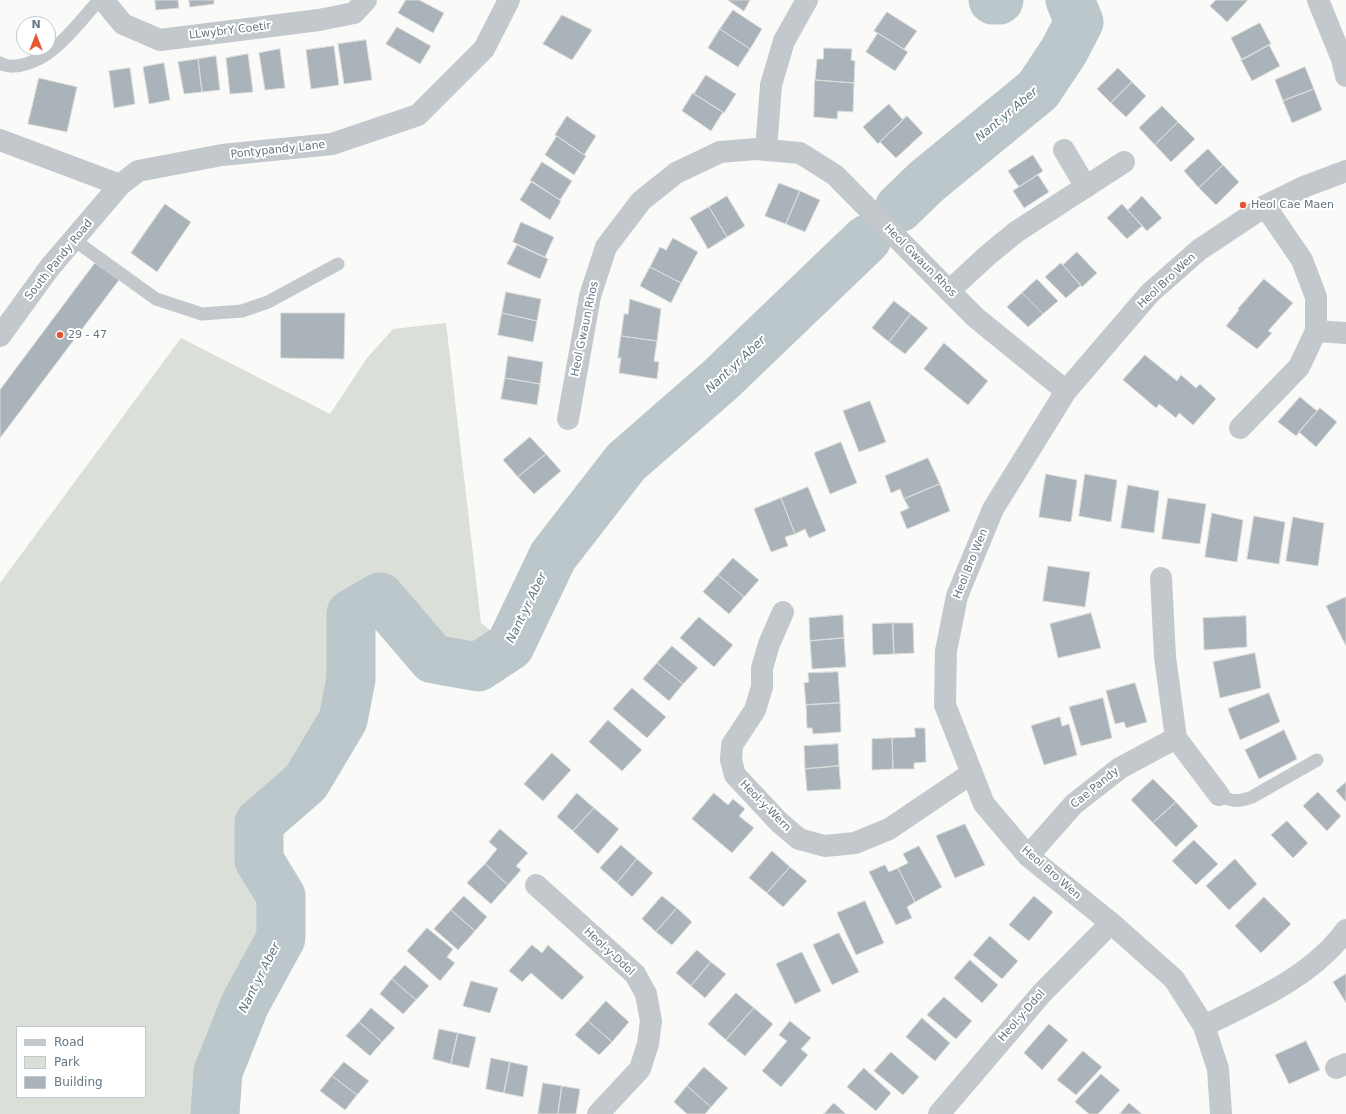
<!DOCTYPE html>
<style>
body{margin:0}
#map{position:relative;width:1346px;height:1114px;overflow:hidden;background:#fafaf8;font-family:"DejaVu Sans",sans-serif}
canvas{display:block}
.legend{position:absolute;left:16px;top:1026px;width:130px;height:72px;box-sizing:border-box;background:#fff;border:1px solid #c1c8cd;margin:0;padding:5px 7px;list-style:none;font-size:12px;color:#657683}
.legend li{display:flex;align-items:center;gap:8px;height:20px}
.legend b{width:20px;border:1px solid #c1c8cd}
.north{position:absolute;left:16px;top:16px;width:40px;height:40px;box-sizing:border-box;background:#fff;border:1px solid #c1c8cd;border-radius:50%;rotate:0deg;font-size:11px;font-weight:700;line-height:16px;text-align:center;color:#657683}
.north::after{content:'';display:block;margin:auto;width:14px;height:18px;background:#e4572e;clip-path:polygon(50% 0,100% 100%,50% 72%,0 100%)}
</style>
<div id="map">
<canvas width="1346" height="1114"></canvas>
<ul class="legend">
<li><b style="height:5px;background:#c3c8cc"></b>Road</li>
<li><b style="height:11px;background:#dadfd7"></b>Park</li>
<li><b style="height:11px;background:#aab3b9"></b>Building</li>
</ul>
<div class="north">N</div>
</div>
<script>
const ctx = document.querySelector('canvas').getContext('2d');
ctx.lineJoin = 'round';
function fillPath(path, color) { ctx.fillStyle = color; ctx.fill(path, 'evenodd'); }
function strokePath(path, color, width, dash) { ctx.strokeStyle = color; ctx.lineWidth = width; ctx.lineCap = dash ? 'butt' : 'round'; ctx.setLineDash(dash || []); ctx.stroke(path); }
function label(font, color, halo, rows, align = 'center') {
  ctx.font = font + ' "DejaVu Sans",sans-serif'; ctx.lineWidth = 4; ctx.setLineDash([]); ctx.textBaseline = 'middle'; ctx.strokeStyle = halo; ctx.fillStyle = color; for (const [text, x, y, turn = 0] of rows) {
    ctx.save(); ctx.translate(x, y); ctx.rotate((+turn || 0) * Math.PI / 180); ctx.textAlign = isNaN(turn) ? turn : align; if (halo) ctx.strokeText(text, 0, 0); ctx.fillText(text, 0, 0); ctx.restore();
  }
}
fillPath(new Path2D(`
 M446,323L481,623L510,646L478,667L433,659L380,597L351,614V679L343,720L306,782L259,823V860L281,896V938L245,1004L218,1072L215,1114H0V583L181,338L330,414L367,358L393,329ZM17,1027H145V1097H17Z`), '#dadfd7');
strokePath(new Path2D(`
 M993,0H999
 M899,208L927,181L1038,90L1064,51L1079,22L1070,0
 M215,1114L218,1072L245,1004L281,938V896L259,860V823L306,782L343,720L351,679V614L380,597L433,659L478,667L510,646L553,556L626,462L720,380L867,239`), '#bbc7cb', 49);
const building = new Path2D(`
 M155,0H178L179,8L156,10Z
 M189,0H214V4L190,7Z
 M406,0H419L444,13L433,33L398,13Z
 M728,0H750L744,11Z
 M1216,0H1248L1227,22L1210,6Z
 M733,10L762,29L750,49L720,29Z
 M887,12L917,31L904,49L874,31Z
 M562,15L592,30L572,60L543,44Z
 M1260,23L1271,44L1242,60L1231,38Z
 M397,27L431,46L420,64L386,44Z
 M720,29L750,49L738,67L708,48Z
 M878,33L908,52L895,71L866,52Z
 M366,40L372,80L344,84L338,44Z
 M1269,45L1280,66L1252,81L1241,60Z
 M334,46L339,85L311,89L306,50Z
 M824,48L852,49L851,60L855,61L854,83L815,80L817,59H823Z
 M280,49L285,88L265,90L259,53Z
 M248,54L253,92L230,94L226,58Z
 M216,56L220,90L202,92L198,59Z
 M198,59L202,92L184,94L178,62Z
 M164,63L170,100L149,104L143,67Z
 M1305,67L1314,89L1283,101L1275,80Z
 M130,68L135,104L114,108L109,71Z
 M1118,68L1132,82L1111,103L1097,89Z
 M706,75L736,94L724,113L694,94Z
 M39,78L77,87L67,132L28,124Z
 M815,80L854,83L853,112L838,111L837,119L814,117Z
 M1132,82L1146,96L1126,117L1111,103Z
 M1314,89L1322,110L1292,123L1283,101Z
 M693,93L723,112L711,131L682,111Z
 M889,104L903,120L878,144L863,127Z
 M1162,106L1178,122L1155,145L1139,128Z
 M567,116L596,136L584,155L555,135Z
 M907,116L923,133L896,158L880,142Z
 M1178,122L1195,139L1171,162L1155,145Z
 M557,136L586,156L574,175L545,155Z
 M1208,149L1223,165L1199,188L1184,171Z
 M1033,155L1043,171L1019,187L1008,171Z
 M542,162L572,181L560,200L530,181Z
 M1223,165L1239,182L1216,205L1199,188Z
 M1038,175L1049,192L1024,208L1013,191Z
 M532,181L561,201L550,220L520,200Z
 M779,183L800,191L786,224L765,216Z
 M800,191L820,200L805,232L786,224Z
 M727,196L745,226L727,237L709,207Z
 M1142,196L1162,218L1147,231L1128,210Z
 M165,204L191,222L157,272L131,253Z
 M1122,204L1142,226L1127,239L1107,218Z
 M709,207L727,237L708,249L690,218Z
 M521,222L554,237L545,257L513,242Z
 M673,238L698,252L681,283L650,267L660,247L666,250Z
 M517,245L548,259L540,279L507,264Z
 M1077,252L1097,273L1082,287L1063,265Z
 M95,263L119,280L0,438V390Z
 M1061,263L1081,285L1066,298L1045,277Z
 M650,267L681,283L671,303L640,286Z
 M1037,279L1058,301L1043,314L1022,293Z
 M1264,279L1293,303L1268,331L1272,333L1257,349L1226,326L1239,310L1238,309Z
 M506,292L541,299L537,321L502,313Z
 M1022,293L1043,314L1028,327L1007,307Z
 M630,299L661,309L657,341L621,336L624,314H628Z
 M894,301L911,314L889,342L872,328Z
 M281,313H345L344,359L281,358Z
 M502,313L537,321L533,342L498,335Z
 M911,314L928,328L905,354L889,342Z
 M621,336L657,341L654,361L659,362L657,379L619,373L621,358H618Z
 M944,343L988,381L968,405L924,369Z
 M1145,355L1177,381L1181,375L1196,388L1200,384L1216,399L1193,425L1179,413L1176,418L1159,404L1156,408L1123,380Z
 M508,356L543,362L540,384L505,378Z
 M505,378L540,384L537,405L501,399Z
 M1300,397L1317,411L1296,436L1278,422Z
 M870,401L886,442L859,452L843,411Z
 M1320,408L1337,422L1316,447L1299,432Z
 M530,437L546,454L518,477L503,460Z
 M841,442L857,483L830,494L814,453Z
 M546,454L561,471L534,494L518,477Z
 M928,458L940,484L904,499L900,489L891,493L885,476Z
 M1046,474L1077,480L1071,522L1039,517Z
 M1085,474L1117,480L1111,522L1079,516Z
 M940,484L950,511L907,529L900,512L909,508L904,499Z
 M1128,485L1159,491L1154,533L1121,528Z
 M808,487L826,531L809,538L805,529L795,534L781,498Z
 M781,498L795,534L785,537L788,546L771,552L754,509Z
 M1168,498L1206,504L1200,544L1162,539Z
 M1212,513L1243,520L1237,562L1205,557Z
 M1254,516L1285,522L1279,564L1247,559Z
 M1293,517L1324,523L1318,566L1286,561Z
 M733,558L759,580L744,597L718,575Z
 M1048,566L1090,572L1085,607L1043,601Z
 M718,575L744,597L729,614L703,592Z
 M1346,597V646L1326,606Z
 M1091,613L1101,648L1058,658L1050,624Z
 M843,615L844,638L810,641L809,618Z
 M1246,616L1247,647L1204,650L1203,618Z
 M699,617L733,645L714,667L680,638Z
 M893,623H913L914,653L894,654Z
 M893,623L894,654L873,655L872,624Z
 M844,638L846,667L812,669L810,641Z
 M672,646L698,668L683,684L657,663Z
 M1255,653L1261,688L1220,698L1213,662Z
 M657,663L683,684L669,701L643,679Z
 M838,672L840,703L806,705L804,683L809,682L808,673Z
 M1135,683L1147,722L1126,728L1124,722L1115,724L1106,691Z
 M632,688L666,717L647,738L613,709Z
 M1269,693L1280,722L1240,740L1228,709Z
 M1103,698L1112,738L1081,746L1069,707Z
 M840,703L841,732L813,734L812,728H807L806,705Z
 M1060,717L1062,726L1069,724L1077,755L1044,765L1031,726Z
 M608,720L642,750L622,771L589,742Z
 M915,728H925L926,762L914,763V769H893L892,738L915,737Z
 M1284,730L1297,759L1259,779L1245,750Z
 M892,738L893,769L872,770V739Z
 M838,744L839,766L805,769L804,746Z
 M552,753L571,770L543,801L524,784Z
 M839,766L841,789L807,791L805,769Z
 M1153,779L1176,802L1153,823L1131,800Z
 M1346,782V802L1336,791Z
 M1318,792L1341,816L1327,831L1303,806Z
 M577,793L594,808L573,831L557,817Z
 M714,793L728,805L733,799L745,809L739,816L754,828L732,853L692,819Z
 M1176,802L1198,826L1176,847L1153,823Z
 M594,808L619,829L598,854L573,831Z
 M1287,821L1308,843L1293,858L1271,835Z
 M965,824L985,865L955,878L936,836Z
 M500,829L528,853L516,866L521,870L508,885L485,864L497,849L489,842Z
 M1194,840L1218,864L1196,885L1172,861Z
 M621,845L637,859L617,883L600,868Z
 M919,846L942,887L915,902L898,868L908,863L903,854Z
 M772,851L790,867L767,893L749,878Z
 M637,859L653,873L632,897L617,883Z
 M1235,859L1257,884L1229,910L1206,886Z
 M485,864L508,885L491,904L467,883Z
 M885,865L889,872L898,868L915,902L907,907L912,918L896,925L869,872Z
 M790,867L807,881L783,907L767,893Z
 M464,896L487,917L475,931L451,910Z
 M662,896L677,908L656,932L642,919Z
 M1034,896L1053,912L1029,941L1009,925Z
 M1264,897L1291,924L1261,953L1235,926Z
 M865,901L884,943L856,955L837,913Z
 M677,908L692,922L672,945L656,932Z
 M451,910L475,931L458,950L434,929Z
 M427,928L453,949L447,957L455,963L440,981L407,951Z
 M839,933L859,972L832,985L813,945Z
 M990,936L1018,961L1002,979L973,955Z
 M532,945L542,953L548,945L584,977L562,1000L531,973L522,982L509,971Z
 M697,950L711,962L691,986L676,973Z
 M802,952L821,991L795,1004L776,964Z
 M970,960L998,985L982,1003L954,978Z
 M711,962L726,974L705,998L691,986Z
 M405,965L429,986L416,1000L392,979Z
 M1346,974V1003L1333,982Z
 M392,979L416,1000L403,1014L380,994Z
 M471,981L498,988L490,1013L463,1006Z
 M736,993L754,1008L726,1040L708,1024Z
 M944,997L972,1021L956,1039L927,1015Z
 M606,1001L629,1022L612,1042L588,1021Z
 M371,1008L395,1028L382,1042L359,1022Z
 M754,1008L773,1024L745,1056L726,1040Z
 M922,1018L950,1043L935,1061L906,1037Z
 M588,1021L612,1042L599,1055L575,1035Z
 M790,1021L811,1038L801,1049L808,1055L781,1087L762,1071L787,1041L779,1035Z
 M359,1022L382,1042L370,1056L346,1036Z
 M1049,1024L1068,1040L1042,1070L1024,1053Z
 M439,1029L458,1033L451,1064L433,1059Z
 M458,1033L476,1037L469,1068L451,1064Z
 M1306,1041L1320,1070L1289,1084L1275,1055Z
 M1083,1051L1102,1067L1076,1095L1057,1080Z
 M891,1052L919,1077L903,1095L874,1071Z
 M491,1058L510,1062L504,1093L486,1089Z
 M344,1062L369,1081L357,1095L332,1076Z
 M510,1062L528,1066L523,1097L504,1093Z
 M704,1067L728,1088L711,1107L687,1086Z
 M864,1068L891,1093L876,1111L847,1087Z
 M1101,1074L1120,1090L1098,1114H1089L1075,1102Z
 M332,1076L357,1095L345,1110L320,1091Z
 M543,1083L562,1086L558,1114H538Z
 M562,1086L580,1089L576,1114H558Z
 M687,1086L711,1107L705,1114H687L674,1102Z
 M834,1103L846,1114H824Z
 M1129,1103L1142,1114H1120Z`);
fillPath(building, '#aab3b9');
strokePath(building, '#dcdcda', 1);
strokePath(new Path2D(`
 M0,63C15,72 40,60 52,50C69,37 85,16 99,0
 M74,240L156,299L202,314L242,311L268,302L338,264
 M1219,795C1231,802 1239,802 1252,797L1317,760`), '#c3c8cc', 13);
strokePath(new Path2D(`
 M103,0L123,24L160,40L319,20L354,13L366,0
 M1318,0L1342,59L1346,76
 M0,140L120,185L138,171L222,155L332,144L418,115L484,49L509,0
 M766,150L771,85L784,41L807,0
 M1064,150L1086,187
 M949,291L988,255L1016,232L1124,162
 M1316,331L1346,333
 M0,336L50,267L120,185
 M568,419L590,296L606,247L641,201L676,173L720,152L756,149L800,153L835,175L975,317L1066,391
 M1240,428L1299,367L1316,331V297L1302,260L1265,206
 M1161,578L1165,657L1176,738L1219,795
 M783,612L769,644L762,668V687L755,710L732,745L731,760L735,775L779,822L799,839L825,846L855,843L889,829L972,773
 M1028,856L1074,804L1120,768L1176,738
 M536,885L635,974L646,994L651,1021L648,1044L640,1069L598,1114
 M1204,1026C1254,1001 1312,977 1346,930
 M1336,1068L1346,1064
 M939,1114L1042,993L1111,923
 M1221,1114L1218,1069L1204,1026L1174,979L1111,923L1028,856L984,804L945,705L946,651L957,596L993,509L1066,391L1150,293L1199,250L1265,206L1306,186L1346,171`), '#c3c8cc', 22);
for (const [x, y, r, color] of [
 [1243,205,4,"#e4572e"],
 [60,335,4,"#e4572e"]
]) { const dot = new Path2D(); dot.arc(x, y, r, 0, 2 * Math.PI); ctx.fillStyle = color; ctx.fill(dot); strokePath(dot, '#fff', 1.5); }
label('11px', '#657683', '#fff', [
 ["LLwybrY Coetir",230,31,-7],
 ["Pontypandy Lane",278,150,-6],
 ["South Pandy Road",59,260,-51],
 ["Heol Gwaun Rhos",920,261,45],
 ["Heol Bro Wen",1167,281,-43],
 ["Heol Gwaun Rhos",585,329,-78],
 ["Heol Bro Wen",971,564,-68],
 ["Cae Pandy",1095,788,-39],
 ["Heol-y-Wern",765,806,45],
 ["Heol Bro Wen",1051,873,41],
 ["Heol-y-Ddol",609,952,43],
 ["Heol-y-Ddol",1022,1016,-49]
]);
label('11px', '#657683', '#fff', [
 ["Heol Cae Maen",1251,205],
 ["29 - 47",68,335]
], 'left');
label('italic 12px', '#60757c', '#fff', [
 ["Nant yr Aber",1007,115,-40],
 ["Nant yr Aber",736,365,-43],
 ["Nant yr Aber",527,608,-64],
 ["Nant yr Aber",260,978,-63]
]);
</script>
